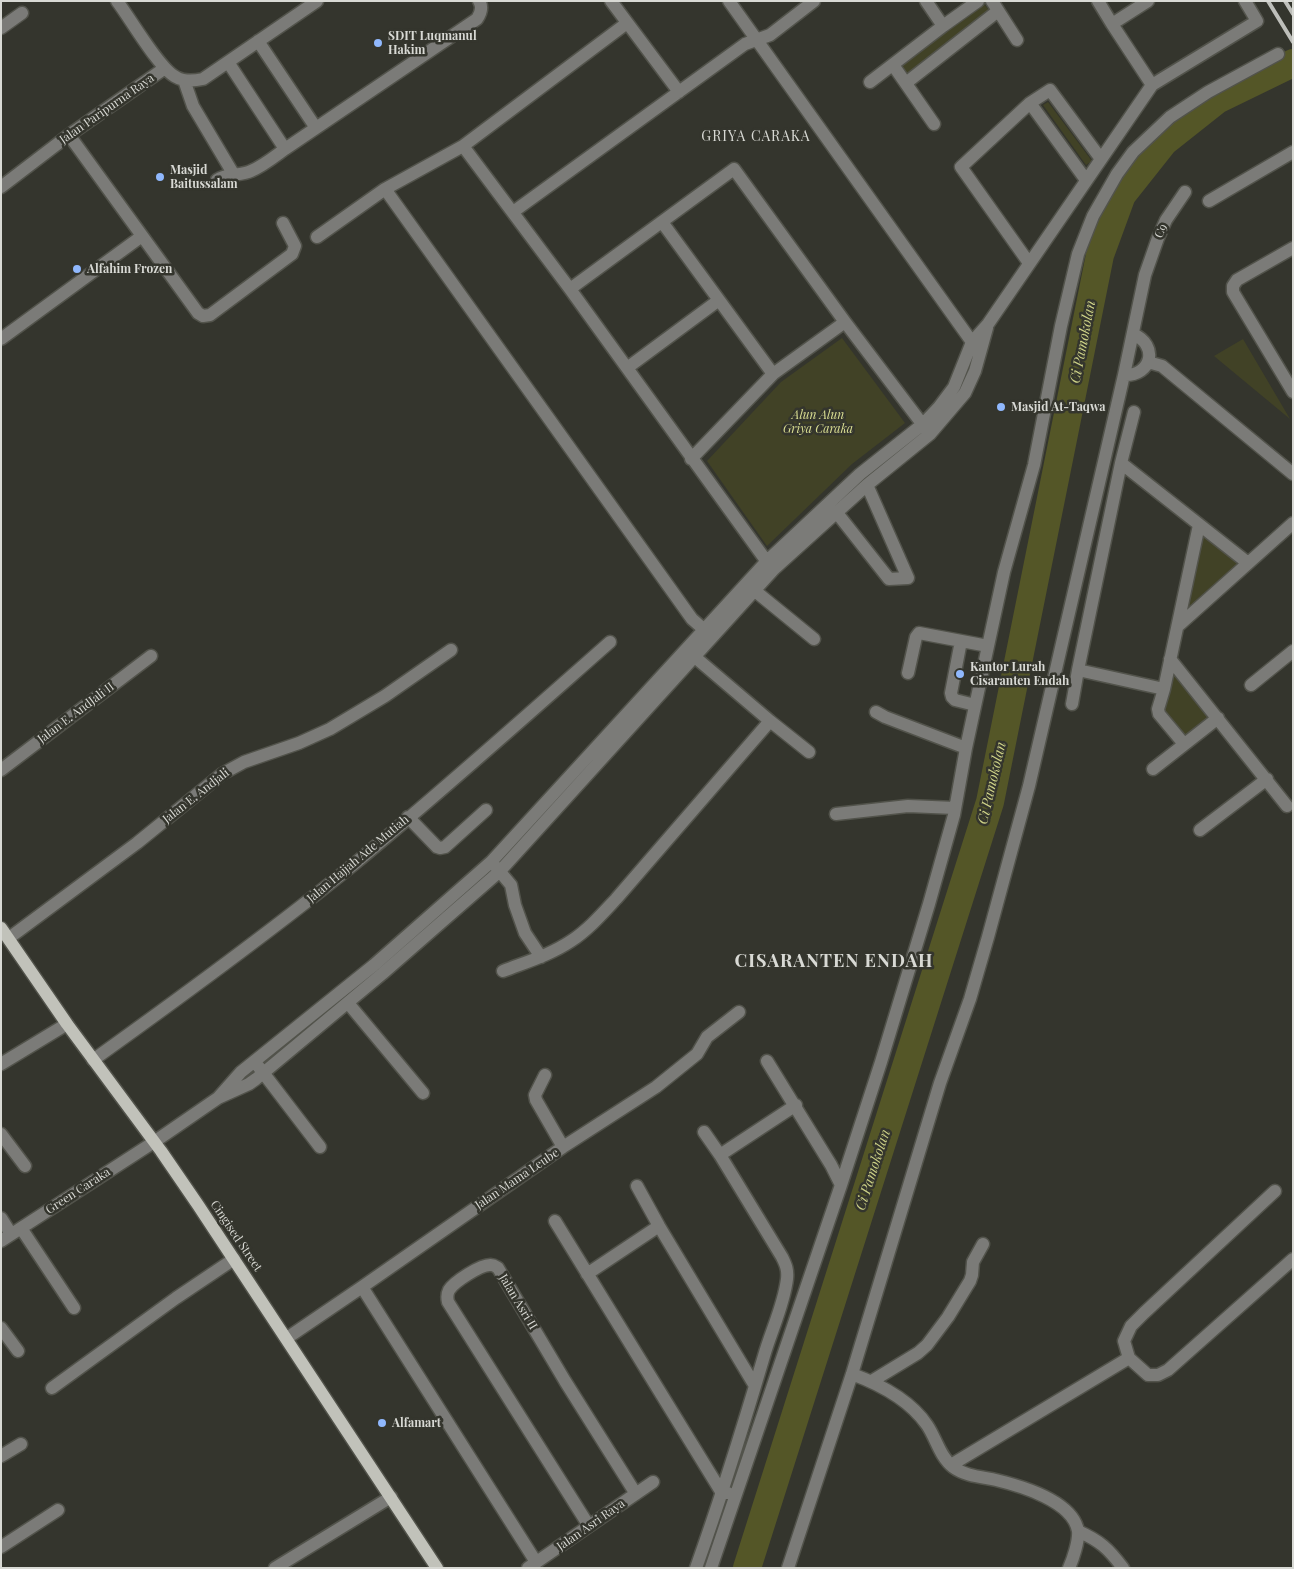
<!DOCTYPE html>
<style>
body{margin:0}
#map{position:relative;width:1294px;height:1569px;overflow:hidden;background:#34352d;font-family:"Playfair Display",serif}
canvas{display:block}
.frame{position:absolute;inset:0;border:2px solid #d8d9d4;pointer-events:none}
</style>
<div id="map">
<canvas width="1294" height="1569"></canvas>
<div class="frame"></div>
</div>
<script>
const ctx = document.querySelector('canvas').getContext('2d');
ctx.lineJoin = 'round';
function fillPath(path, color) { ctx.fillStyle = color; ctx.fill(path, 'evenodd'); }
function strokePath(path, color, width, dash) { ctx.strokeStyle = color; ctx.lineWidth = width; ctx.lineCap = dash ? 'butt' : 'round'; ctx.setLineDash(dash || []); ctx.stroke(path); }
function label(font, color, halo, rows, align = 'center') {
  ctx.font = font + ' "Playfair Display",serif'; ctx.lineWidth = 5; ctx.setLineDash([]); ctx.textBaseline = 'middle'; ctx.strokeStyle = halo; ctx.fillStyle = color; for (const [text, x, y, turn = 0] of rows) {
    ctx.save(); ctx.translate(x, y); ctx.rotate((+turn || 0) * Math.PI / 180); ctx.textAlign = isNaN(turn) ? turn : align; if (halo) ctx.strokeText(text, 0, 0); ctx.fillText(text, 0, 0); ctx.restore();
  }
}
fillPath(new Path2D(`
 M983,3L989,10L906,75L901,67Z
 M1048,102L1092,161L1086,165L1043,105Z
 M842,338L905,423L852,464L767,546L707,461L781,382Z
 M1243,339L1290,419L1214,356Z
 M1201,529L1244,563L1181,620Z
 M1171,664L1215,717L1184,741L1161,714Z`), '#414226');
strokePath(new Path2D(`
 M747,1568L990,802L1100,255L1122,195L1164,142L1217,100L1293,63`), '#545627', 28);
const minor = new Path2D(`
 M117,1C130,18 160,70 176,77C184,82 194,81 203,79L317,1
 M611,1L679,92
 M729,1L972,342L978,345
 M926,1L943,26
 M992,1L1017,40
 M1098,1L1112,24
 M1148,1L1112,24L1152,85
 M1,28L22,13
 M258,41L316,128
 M893,65L934,124
 M184,80L193,106L234,175
 M870,82L943,26L978,1
 M906,83L998,11
 M1030,103L1086,180
 M69,135L198,313L203,316L210,315L292,254L295,246L283,223
 M463,146L570,289L770,566
 M285,149L477,19C481,13 483,7 479,1
 M217,180C227,173 240,176 251,171C263,166 274,157 285,149L228,62
 M1,187L69,135L165,68
 M385,189L692,619L708,633
 M1209,201L1293,152
 M513,212L745,44L770,35L814,1
 M662,222L773,374
 M317,237L385,189L463,146L627,23
 M1293,248L1237,280L1233,286V292L1293,392
 M1029,263L961,167L1030,103L1050,90L1101,159
 M570,289L734,169L845,322L926,429
 M1,339L142,236
 M1148,362L1162,366L1293,474
 M627,368L719,300
 M1124,375C1152,376 1159,345 1133,334
 M1134,412L1121,463L1248,563
 M691,459L773,374L845,322
 M837,513L889,579L908,578L867,485
 M749,586L814,639
 M1178,626L1293,523
 M961,641L951,693L952,697L955,700L975,705
 M689,652L770,721L809,752
 M1170,659L1287,806
 M1078,670L1164,689L1158,709L1159,714L1184,744
 M908,673L916,637L919,633L988,646
 M1251,685L1293,651
 M1164,689L1199,525
 M1072,704L1078,670L1121,463
 M876,712L885,717L966,748
 M1153,769L1218,718
 M1,770L151,656
 M836,814L908,806L955,808
 M408,817L437,847L440,848L445,847L486,810
 M1200,830L1267,779
 M496,867L511,885L515,905L525,933L541,957
 M9,938L137,843L222,774L244,762L299,743L330,729L385,696L451,650
 M503,971C526,962 550,955 571,941C588,930 602,914 616,899L770,721
 M348,1003L423,1093
 M93,1060C181,997 269,933 353,865C440,793 525,717 610,642
 M767,1061L831,1165L841,1185
 M1,1064L67,1024
 M258,1066L320,1147
 M545,1075L535,1095L536,1100L563,1147
 M218,1098L241,1072L374,965L491,862L766,562L860,474L923,424L939,407L954,387L972,342L988,324L1152,85L1257,21L1245,1
 M1,1134L25,1166
 M720,1155L796,1105
 M637,1186L659,1226L755,1386
 M1,1218L11,1234
 M555,1221L722,1493H728
 M21,1228L74,1308
 M1,1241L154,1142L218,1098L249,1084L256,1079L382,974L500,871L774,569L867,485L930,434L965,393L975,371L987,328
 M587,1274L659,1226
 M362,1287L536,1562
 M1,1328L18,1351
 M287,1338L362,1287L563,1147L656,1087L697,1054L707,1037L739,1012
 M1129,1358L1124,1341L1131,1326L1144,1313L1275,1191
 M852,1374C879,1384 910,1400 927,1425C936,1438 940,1457 953,1467C965,1476 982,1477 996,1480C1021,1486 1073,1501 1078,1531C1079,1541 1073,1559 1069,1568
 M872,1381L918,1353L927,1345L948,1317L970,1281L972,1275L973,1262L983,1244
 M52,1388L176,1298L234,1259
 M1,1456L21,1444
 M951,1465L1129,1358L1148,1375H1158L1168,1370L1293,1259
 M589,1526L448,1302C447,1298 447,1294 449,1290C454,1282 481,1264 491,1265C494,1265 495,1266 498,1268L565,1381L636,1494
 M1078,1531C1100,1541 1108,1548 1123,1568
 M1,1547L58,1510
 M275,1568L391,1497
 M528,1568L653,1482
 M696,1568C721,1498 743,1427 764,1356C771,1331 784,1305 787,1279C788,1270 786,1265 782,1257L720,1155L704,1132
 M711,1568L841,1185L881,1062L929,904L954,815L966,748L1004,572L1034,465L1061,326L1078,254L1093,216L1117,174L1133,152L1170,117L1208,92L1278,54
 M788,1568L852,1374L940,1083L970,999L988,937L1029,786L1124,375L1145,275L1158,238L1166,220L1185,192`);
const major = new Path2D(`
 M1,928L67,1024L161,1151L198,1205L437,1568`);
strokePath(minor, '#52534b', 15);
strokePath(major, '#52534b', 15);
strokePath(minor, '#7b7b78', 12);
strokePath(major, '#c1c2ba', 12);
strokePath(new Path2D(`
 M1268,1L1293,42
 M1285,1L1293,14`), '#bebfba', 4);
for (const [x, y, r, color] of [
 [378,43,5,"#90b8fd"],
 [160,177,5,"#90b8fd"],
 [77,269,5,"#90b8fd"],
 [1001,407,5,"#90b8fd"],
 [960,674,5,"#90b8fd"],
 [382,1423,5,"#90b8fd"]
]) { const dot = new Path2D(); dot.arc(x, y, r, 0, 2 * Math.PI); ctx.fillStyle = color; ctx.fill(dot); strokePath(dot, '#34352d', 2); }
label('bold 12px', '#d8d9d4', '#34352d', [
 ["SDIT Luqmanul",388,36],
 ["Hakim",388,50],
 ["Masjid",170,170],
 ["Baitussalam",170,184],
 ["Alfahim Frozen",87,269],
 ["Masjid At-Taqwa",1011,407],
 ["Kantor Lurah",970,667],
 ["Cisaranten Endah",970,681],
 ["Alfamart",392,1423]
], 'left');
label('12px', '#d8d9d4', '#34352d', [
 ["Jalan Paripurna Raya",107,109,-35],
 ["C9",1161,231,-64],
 ["Jalan E. AndJali II",76,713,-37],
 ["Jalan E. Andjali",196,796,-38],
 ["Jalan Hajjah Ade Mutiah",358,859,-40],
 ["Jalan Mama Leube",517,1179,-34],
 ["Green Caraka",78,1191,-33],
 ["Cingised Street",236,1236,56],
 ["Jalan Asri II",518,1302,59],
 ["Jalan Asri Raya",591,1525,-35]
]);
label('italic 12px', '#dade92', '#34352d', [
 ["Alun Alun",818,415],
 ["Griya Caraka",818,429]
]);
ctx.letterSpacing = '1px';
label('14px', '#d8d9d4', '#34352d', [
 ["GRIYA CARAKA",756,137]
]);
ctx.letterSpacing = '0px';
label('italic 14px', '#ced287', '#34352d', [
 ["Ci Pamokolan",1083,342,-79],
 ["Ci Pamokolan",992,783,-77],
 ["Ci Pamokolan",873,1170,-72]
]);
ctx.letterSpacing = '1px';
label('bold 18px', '#d8d9d4', '#34352d', [
 ["CISARANTEN ENDAH",834,961]
]);
ctx.letterSpacing = '0px';
</script>
